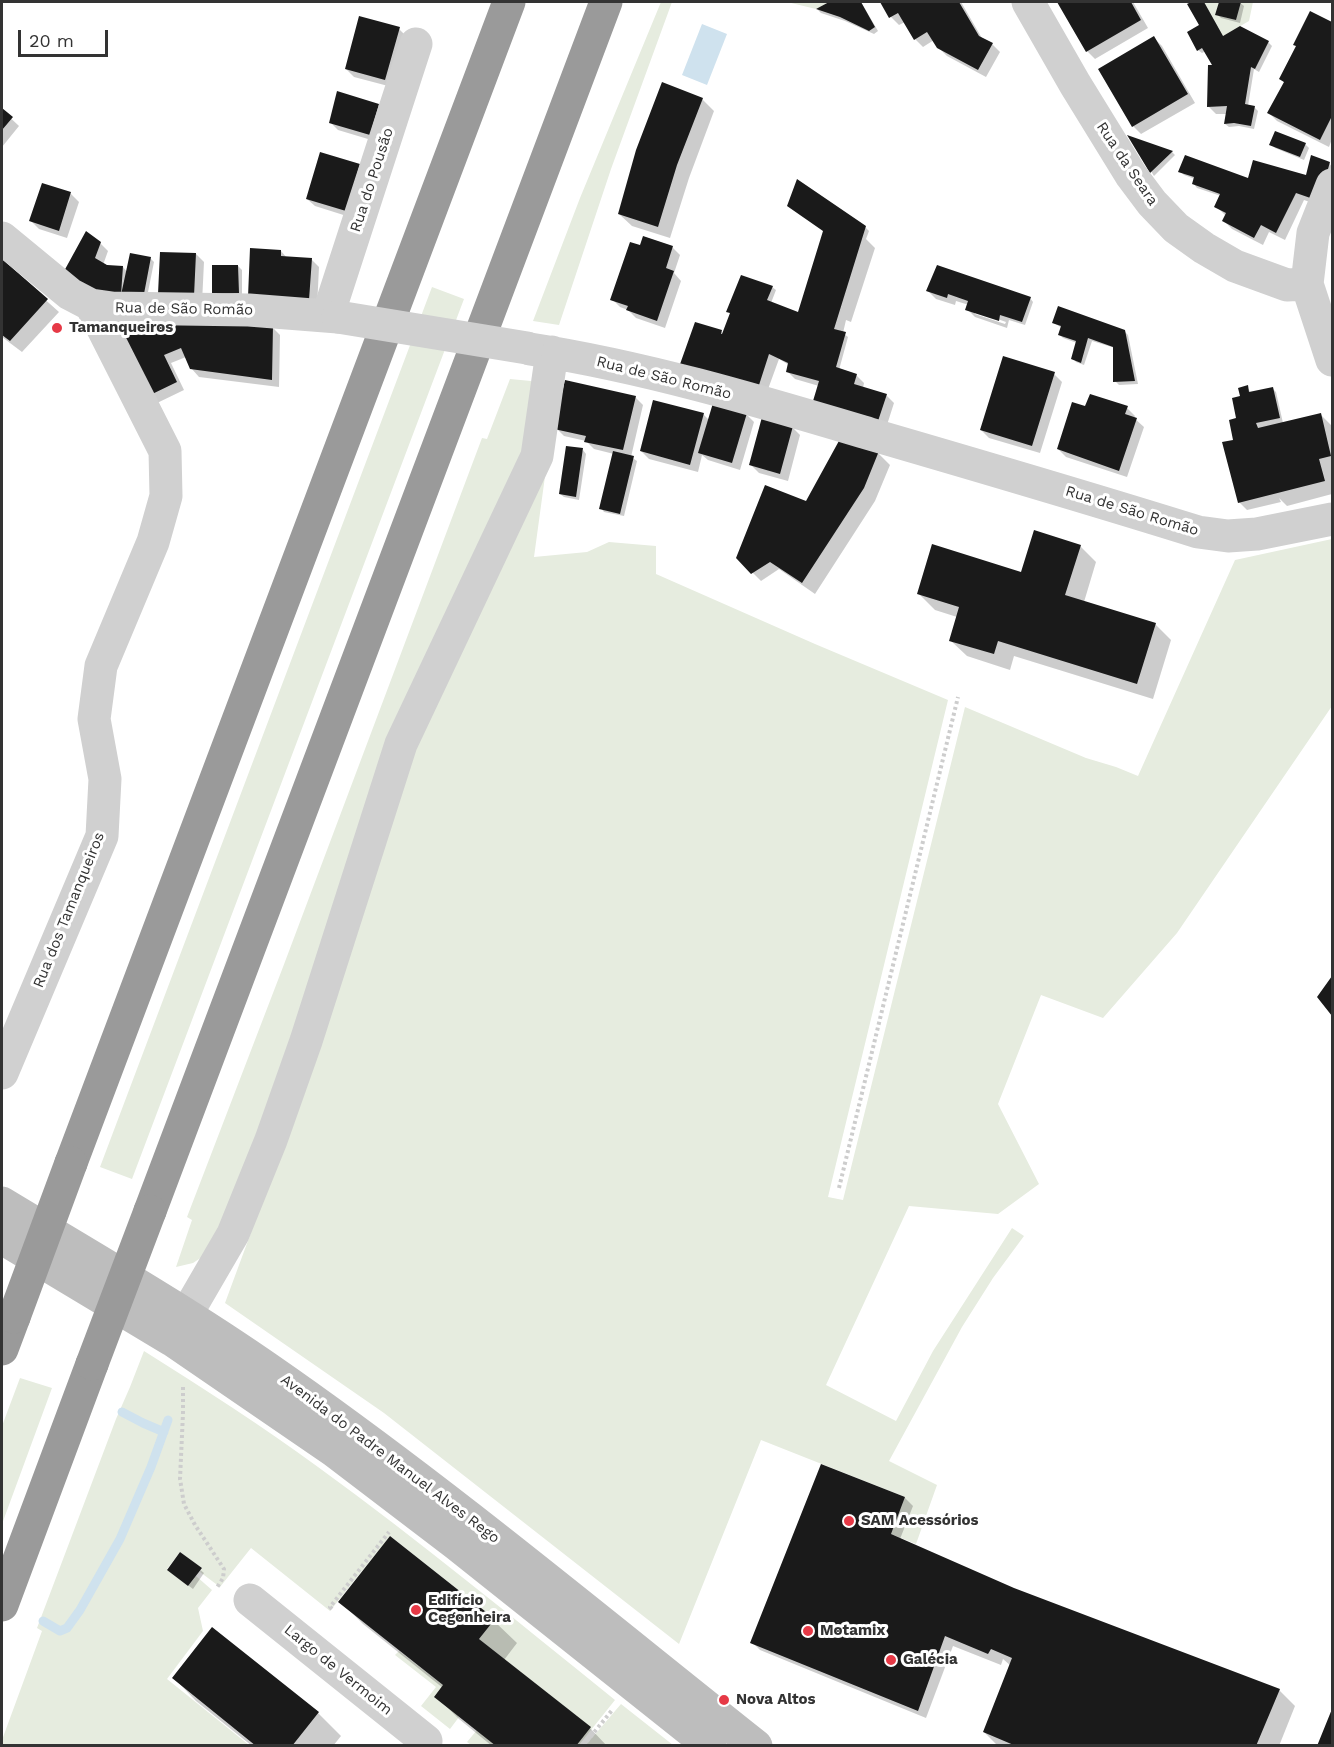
<!DOCTYPE html>
<meta charset="utf-8">
<style>
body{margin:0}
#map{position:relative;width:1334px;height:1747px;overflow:hidden;background:#fff;font-family:"Work Sans",sans-serif}
canvas{display:block}
.frame{position:absolute;inset:0;border:3px solid #333;pointer-events:none}
.scale{position:absolute;left:18px;top:30px;width:90px;height:27px;box-sizing:border-box;border:3px solid #333;border-top:0;padding-left:8px;font-size:18px;line-height:21px;white-space:nowrap;color:#333;-webkit-text-stroke:4px #fff;paint-order:stroke}
</style>
<div id="map">
<canvas width="1334" height="1747"></canvas>
<div class="frame"></div>
<div class="scale">20 m</div>
</div>
<script>
const ctx = document.querySelector('canvas').getContext('2d');
ctx.lineJoin = 'round';
function fillPath(path, color) { ctx.fillStyle = color; ctx.fill(path, 'evenodd'); }
function strokePath(path, color, width, dash) { ctx.strokeStyle = color; ctx.lineWidth = width; ctx.lineCap = dash ? 'butt' : 'round'; ctx.setLineDash(dash || []); ctx.stroke(path); }
function label(font, color, halo, rows, align = 'center') {
  ctx.font = font + ' "Work Sans",sans-serif'; ctx.lineWidth = 6; ctx.setLineDash([]); ctx.textBaseline = 'middle'; ctx.strokeStyle = halo; ctx.fillStyle = color; for (const [text, x, y, turn = 0] of rows) {
    ctx.save(); ctx.translate(x, y); ctx.rotate((+turn || 0) * Math.PI / 180); ctx.textAlign = isNaN(turn) ? turn : align; if (halo) ctx.strokeText(text, 0, 0); ctx.fillText(text, 0, 0); ctx.restore();
  }
}
fillPath(new Path2D(`
 M661,2H672L611,169L559,325L533,321L580,198Z
 M787,2H829L816,9Z
 M1204,2H1219L1216,15L1236,20L1241,2H1253L1249,21L1223,36Z
 M432,287L464,299L132,1179L100,1167Z
 M510,379L531,381L533,421L259,1145L205,1255L193,1263L176,1267L192,1220L187,1217L283,967L482,438L487,439Z
 M546,469L534,557L587,552L609,542L656,546V574L815,644L948,700L828,1197L843,1200L965,707L1086,758L1116,767L1138,776L1235,560L1332,539V706L1177,933L1103,1018L1041,995L998,1104L1039,1184L998,1214L909,1206L826,1385L896,1421L933,1351L1012,1228L1024,1236L993,1278L962,1327L889,1461L937,1485L916,1544L891,1534L905,1497L761,1440L679,1644L384,1413L225,1303L270,1181L410,753Z
 M144,1351C203,1388 262,1426 318,1467C420,1541 517,1621 615,1700L579,1745H576L590,1727L479,1639L495,1619L390,1536L330,1611L251,1548L220,1587L200,1572L202,1568L180,1552L167,1569L188,1586L196,1576L212,1590L198,1608L203,1631L167,1679L249,1745L2,1746V1740L42,1631L37,1628L116,1419L130,1387Z
 M20,1378L52,1388L2,1524V1426Z
 M399,1651L443,1685L459,1717L450,1729L421,1706L436,1687L395,1655Z
 M621,1704L673,1745H586Z
 M477,1730L496,1745H471L467,1742Z`), '#e6ecdf');
fillPath(new Path2D(`
 M702,24L727,34L707,85L682,75Z`), '#cfe2ee');
fillPath(new Path2D(`
 M832,2H861L878,31L874,34L845,21L821,13L818,10Z
 M881,2H961L983,40L992,44L1000,52L986,77L947,56L938,47L934,40L923,47L915,39L905,22L899,25L891,17Z
 M1059,2H1133L1148,28L1095,59L1087,51Z
 M1195,2H1204L1224,38L1268,42L1272,46L1259,72L1254,69L1248,106L1254,107L1258,111L1254,129L1239,126L1229,127L1225,124L1227,114H1216L1208,106L1214,65L1206,51L1202,53L1198,50L1201,26L1189,5Z
 M1220,2H1239L1244,6L1240,23L1221,18L1217,14Z
 M1311,13L1332,24V139L1329,147L1277,121L1269,113L1285,83L1281,79L1298,47Z
 M399,29L407,37L392,87L354,77L346,69Z
 M1154,38L1162,46L1195,103L1141,134L1133,126Z
 M702,99L714,111L689,178L670,238L632,226L619,214Z
 M378,105L386,113L378,142L338,130L330,122Z
 M2,110L19,126L2,147Z
 M1130,138L1172,152L1175,155L1154,176Z
 M1271,144H1305L1309,148L1304,160L1275,148Z
 M321,154L353,218L315,206L307,199Z
 M1329,163L1332,167V188L1327,208L1304,200L1285,240L1269,232L1263,245L1232,229L1224,221L1226,216L1216,206L1221,196L1197,188L1194,184L1195,179L1184,175L1180,171L1249,179L1307,177Z
 M43,185L71,194L79,202L67,238L39,229L31,221Z
 M865,227L869,231L866,239L875,248L851,322L846,320L843,333L848,337L839,370L856,375L864,383L863,388L886,395L894,403L886,428L819,386L795,379L787,371L789,365L779,359L767,392L716,376L721,332L724,334L731,315L728,311L772,287L776,290L771,303L799,313Z
 M100,243L108,251L103,265L123,267L127,272L150,258L154,262L146,302L72,277Z
 M641,247H672L680,255L674,273L681,281L665,328L636,318L628,310L620,307L612,299Z
 M281,251L287,258L311,259L319,267L317,308L257,305Z
 M196,254L204,262L202,303L167,302Z
 M2,261L59,312L22,352L2,337V299L5,296L2,293Z
 M238,266L242,270V296L217,297Z
 M928,291L1030,298L1033,302L1025,325L1009,320L1007,328L975,317L967,309L969,305L956,301L955,305L936,299ZM975,311L1006,322L1005,324L975,314Z
 M1054,323L1124,331L1128,335L1138,384L1119,385L1115,381V348L1092,341L1084,365L1076,362L1073,358L1077,343L1063,338L1059,334L1062,328Z
 M272,327L280,335L279,387L199,377L191,368L186,357L171,363L184,390L155,404L120,337Z
 M1054,374L1062,382L1040,453L989,438L981,430Z
 M1247,387L1251,393L1273,389L1276,392L1283,423L1320,414L1332,426V470L1331,471L1332,479V494L1287,506L1279,498L1281,502L1247,510L1239,502L1235,441L1241,397Z
 M635,397L643,405L631,457L637,461L624,516L604,512L601,508L614,454L594,449L586,441L564,436L556,428Z
 M1086,408H1127L1135,416L1134,418L1144,427L1127,477L1066,457L1058,449Z
 M703,414L709,420L746,414L754,422L740,470L708,460L702,455L698,472L649,459L641,451Z
 M792,427L800,435L788,481L759,473L751,465Z
 M583,450L586,454L579,500L564,497L560,494Z
 M878,453L890,465L875,501L815,594L779,569L761,581L738,558L807,503Z
 M1080,546L1096,562L1084,602L1155,624L1171,640L1153,699L1014,656L1010,670L967,656L950,640L957,617L935,610L919,594L1022,573Z
 M822,1466L905,1498L913,1506L900,1539L1013,1589L1279,1690L1295,1706L1279,1746H998L984,1732L1011,1666L1003,1659L1001,1665L953,1646L926,1718L760,1650L752,1642Z
 M390,1538L494,1621L517,1643L504,1660L590,1728L607,1746H492L459,1719L436,1696L443,1688L363,1624L340,1601Z
 M181,1554L204,1573L193,1589L172,1573Z
 M174,1678L318,1713L341,1736L333,1746H252L196,1701Z`), '#0003');
strokePath(new Path2D(`
 M122,1412L143,1423L164,1432
 M43,1621L60,1631L67,1628L80,1610L120,1539L151,1467L168,1420`), '#cfe2ee', 9);
fillPath(new Path2D(`
 M829,2H861L875,27L869,31L840,17L816,9Z
 M880,2H959L979,36L993,43L978,70L937,48L927,32L914,40L898,13L889,18Z
 M1057,2H1131L1141,20L1086,52Z
 M1191,2H1204L1223,36L1240,26L1269,41L1255,69L1251,67L1245,104L1255,106L1251,126L1234,123L1224,124L1227,106L1207,107L1208,65H1212L1202,48L1197,51L1187,32L1199,25L1187,4Z
 M1219,2H1241L1236,20L1215,15Z
 M1310,11L1332,22V116L1320,140L1267,113L1284,82L1279,79L1296,46L1293,45Z
 M359,16L400,27L385,80L345,69Z
 M1154,36L1188,94L1132,127L1098,69Z
 M662,82L703,98L677,165L658,227L618,214L636,150Z
 M337,91L379,104L370,135L329,123Z
 M2,108L13,117L2,130Z
 M1275,131L1306,143L1300,157L1269,145Z
 M1127,135L1173,151L1150,173Z
 M320,152L360,164L346,211L306,199Z
 M1185,155L1248,178L1253,160L1306,175L1311,155L1330,162L1319,201L1296,193L1276,233L1261,225L1254,238L1222,221L1226,213L1214,207L1220,194L1192,184L1194,177L1178,172Z
 M797,179L866,226L834,329L846,332L836,367L857,374L854,384L887,394L878,421L813,401L819,381L786,372L788,363L769,354L759,385L679,367L695,322L722,330L721,334H722L730,313L726,312L741,275L773,286L767,300L798,312L823,231L787,206Z
 M42,183L71,192L59,231L29,221Z
 M86,231L101,242L95,258L107,265L123,266L121,295L94,294L63,273Z
 M643,236L673,246L666,268L674,271L657,321L626,310L628,306L610,300L630,242L640,245Z
 M250,248L281,250V256L312,258L309,300L248,297Z
 M160,252L196,253L194,296L158,294Z
 M130,253L151,257L143,299L121,295Z
 M2,259L48,299L10,341L2,335V297L3,295L2,293Z
 M212,265H238L239,293L212,294Z
 M937,265L1031,297L1022,322L1000,315L999,321L965,310L968,301L948,294L947,298L926,291Z
 M1058,306L1125,330L1135,381L1113,382V347L1088,338L1081,363L1071,359L1076,341L1058,335L1061,326L1052,323Z
 M146,321L273,325L272,380L190,369L181,348L164,355L177,382L146,397L118,336Z
 M1003,356L1055,372L1032,446L980,430Z
 M565,380L636,396L623,450L584,442L586,436L554,429Z
 M1248,385L1249,392L1273,387L1280,418L1256,423L1258,428L1321,413L1331,456L1319,459L1325,481L1238,503L1222,442L1233,440L1229,420L1236,418L1232,398L1240,396L1238,388Z
 M1090,394L1128,406L1125,414L1137,418L1119,471L1057,449L1072,402L1085,406Z
 M653,400L704,413L690,465L640,451Z
 M713,403L747,413L732,463L698,453Z
 M762,417L793,426L780,474L749,465Z
 M840,439L879,451L864,488L802,583L770,562L751,574L736,558L765,485L806,501Z
 M566,446L583,448L576,497L559,494Z
 M613,451L634,456L620,514L599,509Z
 M1034,530L1081,545L1065,595L1156,623L1137,684L998,641L994,654L949,641L959,607L917,594L932,544L1021,572Z
 M1332,976V1016L1317,997Z
 M821,1464L905,1497L891,1534L1014,1588L1280,1689L1256,1746H1016L983,1732L1012,1658L991,1649L988,1654L945,1636L918,1711L750,1643Z
 M390,1536L495,1619L479,1639L591,1727L576,1746H496L434,1697L443,1685L338,1602Z
 M180,1552L202,1568L188,1586L167,1570Z
 M212,1627L319,1712L292,1746H256L172,1678Z
 M1332,1709V1746H1317Z`), '#1a1a1a');
strokePath(new Path2D(`
 M839,1188L958,697
 M183,1387V1413L180,1479L184,1504L195,1525L224,1569L223,1578L216,1589
 M332,1609L330,1607L389,1532
 M583,1746L613,1709`), '#cdcdcd', 4, [3, 3]);
strokePath(new Path2D(`
 M1028,2L1075,84L1131,175L1152,203L1176,228L1204,248L1235,266L1287,285L1307,284
 M1332,185L1313,233L1307,284L1332,360
 M2,238L70,294L91,305L112,308L249,310L338,317
 M328,315L416,44
 M530,349C646,367 759,401 870,434C980,466 1089,498 1198,532L1228,536L1257,534L1332,519
 M2,1073L102,836L105,779L94,719L101,666L153,542L166,496L165,451L91,305
 M172,1339L233,1234L271,1140L306,1041L401,744L537,456L552,352
 M250,1600L426,1741L423,1746`), '#d0d0d0', 33);
strokePath(new Path2D(`
 M2,1203C98,1261 196,1317 287,1382C449,1496 601,1623 756,1746
 M2,1238L172,1340L334,1451L456,1544L710,1746`), '#bdbdbd', 33);
strokePath(new Path2D(`
 M71,1163L509,2
 M150,1211L606,2
 M2,1349L14,1317
 M2,1605L92,1364`), '#9a9a9a', 33);
strokePath(new Path2D(`
 M338,317L527,348`), '#d0d0d0', 33);
strokePath(new Path2D(`
 M14,1317L71,1163
 M92,1364L150,1211`), '#9a9a9a', 33);
for (const [x, y, r, color] of [
 [57,328,6,"#e63946"],
 [849,1521,6,"#e63946"],
 [416,1610,6,"#e63946"],
 [808,1631,6,"#e63946"],
 [891,1660,6,"#e63946"],
 [724,1700,6,"#e63946"]
]) { const dot = new Path2D(); dot.arc(x, y, r, 0, 2 * Math.PI); ctx.fillStyle = color; ctx.fill(dot); strokePath(dot, '#fff', 2); }
label('15px', '#333', '#fff', [
 ["Rua da Seara",1127,164,56],
 ["Rua do Pousão",372,180,-72],
 ["Rua de São Romão",184,309,1],
 ["Rua de São Romão",664,378,14],
 ["Rua de São Romão",1132,511,17],
 ["Rua dos Tamanqueiros",69,910,-68],
 ["Avenida do Padre Manuel Alves Rego",390,1459,37],
 ["Largo de Vermoim",338,1670,39]
]);
label('bold 15px', '#333', '#fff', [
 ["Tamanqueiros",69,328],
 ["SAM Acessórios",861,1521],
 ["Edifício",428,1601],
 ["Cegonheira",428,1618],
 ["Motamix",820,1631],
 ["Galécia",903,1660],
 ["Nova Altos",736,1700]
], 'left');
</script>
